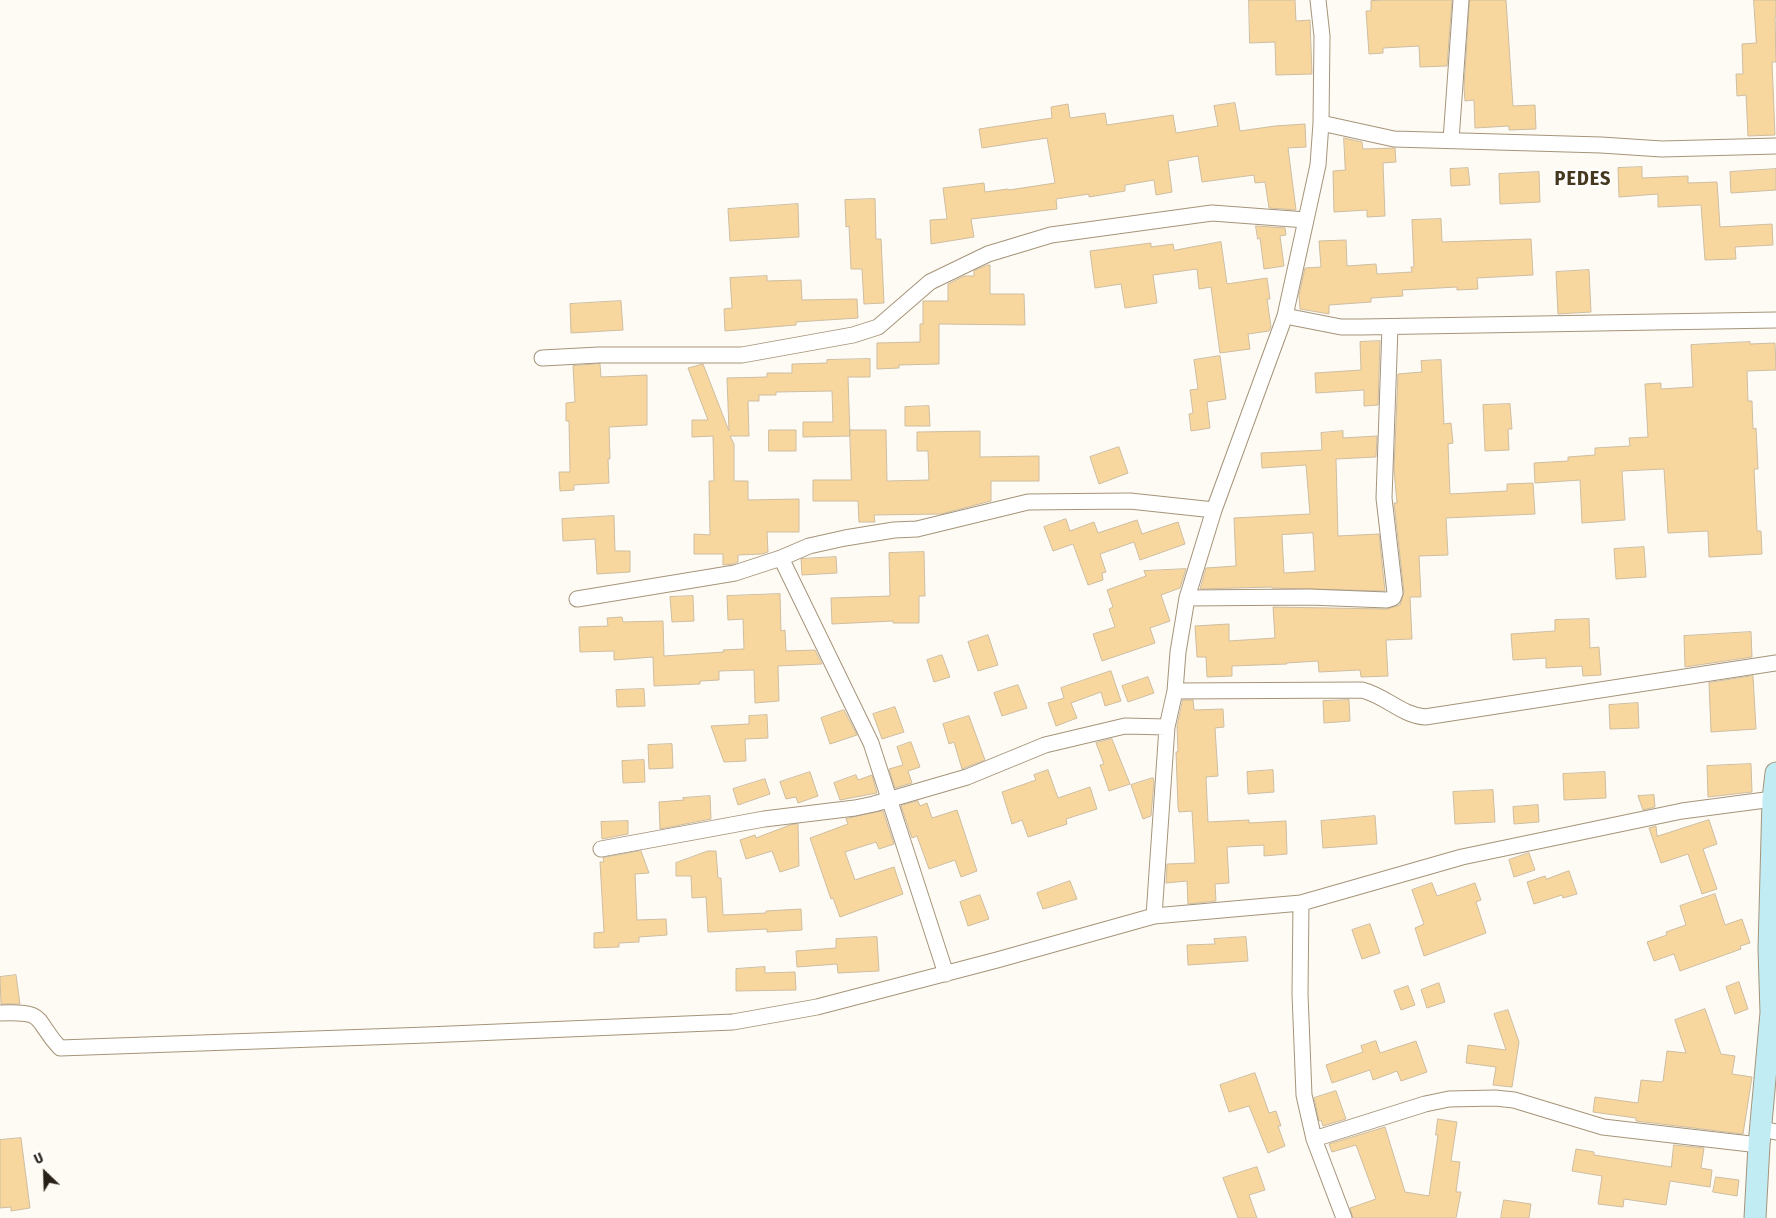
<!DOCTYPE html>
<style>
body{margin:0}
#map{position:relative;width:1776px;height:1218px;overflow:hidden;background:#fefbf5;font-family:"Fira Sans Condensed",sans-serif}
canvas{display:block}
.north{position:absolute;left:20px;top:1148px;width:50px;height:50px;-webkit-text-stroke:4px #fff;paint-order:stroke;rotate:336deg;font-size:14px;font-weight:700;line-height:20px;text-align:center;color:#282117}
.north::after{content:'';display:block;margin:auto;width:18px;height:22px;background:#282117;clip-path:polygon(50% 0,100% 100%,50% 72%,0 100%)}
</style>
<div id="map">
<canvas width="1776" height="1218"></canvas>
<div class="north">U</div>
</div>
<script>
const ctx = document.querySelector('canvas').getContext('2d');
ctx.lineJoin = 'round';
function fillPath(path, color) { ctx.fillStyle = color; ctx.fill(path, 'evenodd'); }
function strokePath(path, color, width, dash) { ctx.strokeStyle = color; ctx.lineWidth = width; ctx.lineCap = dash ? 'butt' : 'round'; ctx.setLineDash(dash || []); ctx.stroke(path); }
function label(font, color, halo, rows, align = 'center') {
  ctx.font = font + ' "Fira Sans Condensed",sans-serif'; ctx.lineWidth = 4; ctx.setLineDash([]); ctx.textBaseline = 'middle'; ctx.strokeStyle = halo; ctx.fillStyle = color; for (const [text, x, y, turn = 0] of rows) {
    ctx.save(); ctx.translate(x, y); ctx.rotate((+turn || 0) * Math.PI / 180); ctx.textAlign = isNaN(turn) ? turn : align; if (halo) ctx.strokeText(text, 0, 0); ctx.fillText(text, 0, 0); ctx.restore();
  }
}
const building = new Path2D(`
 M1249,0H1295L1296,21L1310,20L1312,74L1276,75L1275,42L1250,43Z
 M1385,0H1452L1447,66L1420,67L1419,46L1383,48V53L1369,54L1366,11H1371V1Z
 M1470,0H1506L1513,106L1535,105L1536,129L1509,130V126L1475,128L1474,100L1465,101L1464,88Z
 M1754,0H1776V17H1775L1776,62H1772L1775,135L1748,136L1746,95L1737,96L1736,74H1743L1742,44L1756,43Z
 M1235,103L1240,131L1275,126L1305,124L1306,147L1288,148L1296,210L1269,208L1265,182L1255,183L1254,175L1202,182L1198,156L1168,161L1172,192L1156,195L1154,180L1125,185V191L1089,197V194L1056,199L1057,209L971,219L974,237L931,244L930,220L947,219L943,188L984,183L985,192L1008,189L1009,190L1055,183L1047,138L982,148L979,129L1052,118L1051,107L1068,104L1070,118L1105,113L1107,125L1173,115L1176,133L1218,126L1214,106Z
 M1344,138L1362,142L1363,149L1395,148L1396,162L1383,163L1385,216L1367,217V210L1334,212L1333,171L1345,170Z
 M1642,167V178L1688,176V183L1717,182L1720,227L1772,224L1773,245L1735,247L1736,259L1705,260L1701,205L1658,207V194L1619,197L1618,168Z
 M1468,168L1470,185L1451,186L1450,169Z
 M1776,169V190L1731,193L1730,172Z
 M1539,172L1540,202L1500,204L1499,174Z
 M875,199L876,239H881L884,303L864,304L862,269H851L849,226L846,227L845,200Z
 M798,204L799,237L730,241L728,209Z
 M1441,219L1442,242L1531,239L1533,275L1477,278L1478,289L1457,290V287L1402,290L1403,296L1371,298V302L1329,305V314L1300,309L1299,295L1305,268L1321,267L1319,241L1346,240L1347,266L1376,264L1377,274L1412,272L1411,267H1414L1412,220Z
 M1256,226L1285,228L1286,235L1280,236L1284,266L1264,269L1260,238L1258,239Z
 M1221,242L1227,284L1267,278L1270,299H1267L1271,327L1269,331L1248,334L1250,349L1220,353L1211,287L1199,289L1197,269L1153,275L1157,303L1125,308L1121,284L1095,288L1090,251L1151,243V247L1173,244L1174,250Z
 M988,265H990V294H1024L1025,325L939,324V364L899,365V368L877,369V343L920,342V324H923V301H948V284L964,276H974V271Z
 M1589,270L1591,312L1558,314L1556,272Z
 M767,276V281L801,280L802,300L857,299L858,318L796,322V325L725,331L724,309L732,308L730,278Z
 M621,301L623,330L571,333L570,304Z
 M1380,341L1378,405L1364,406V390L1316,393L1315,373L1361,370L1360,342Z
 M1750,342V344L1775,343L1776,370L1747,371L1748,401H1752L1753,429L1756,428L1758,469H1754L1757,531H1761L1762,554L1709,557L1708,531L1668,533L1664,469L1622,471L1625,520L1582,523L1580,480L1535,483L1534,463L1568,461V457L1595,455V448L1630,446L1629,438L1648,437L1645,384L1661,383V389L1693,387L1691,345Z
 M1220,356L1226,399L1207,402L1210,428L1191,431L1189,414L1193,413L1190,390L1198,389L1194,360Z
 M870,359V377H848L850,436L803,437V422H833L832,391L776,392V395H759V401H748L749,436H730L734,444V481H748V500L799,499V532H767L768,552L762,554L738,555V562L733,564L723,565V554H694V534L710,535L709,481H714L713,436L692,437V420H708L688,368L703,364L729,431L727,378L767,377V373H792V364L827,363V360Z
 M1441,360L1444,424L1451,423L1453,443L1448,444L1450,494L1507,491V484L1533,483L1535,514L1446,518L1448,555L1419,556L1421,597H1410L1412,639L1386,640L1388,676L1361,677L1360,670L1319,672L1318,661L1286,663L1287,664L1232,666V676L1207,677L1206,657H1197L1195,626L1229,624V641L1275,638L1273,607L1387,609L1400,605L1404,592L1394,503H1397L1394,470L1398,374L1422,372L1421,361Z
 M600,364L601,377L647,375V425L609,427L610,459H608L609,483L574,485V490L560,491L559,472H570L569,421H566V403L575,402L573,366Z
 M1510,404L1512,429H1508L1509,450L1485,451L1483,405Z
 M929,406L930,426H905V407Z
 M769,430H796V451H769Z
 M850,430H886L887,481L929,480L928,451H917V432L980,431V457L1039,456V481H991V501L941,514L874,515L875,522H859L858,501H813V480H851Z
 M1343,431V438L1377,436L1376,457L1336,459L1338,536L1379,534L1385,591L1272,588V587L1200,589L1206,568L1236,566L1234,518L1310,514L1306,465L1262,468L1261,453L1322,450L1321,433ZM1313,533L1315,571L1284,573L1282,535Z
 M1119,447L1128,473L1099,484L1090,457Z
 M614,516L615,551H630V572L597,574L595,539L563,541L562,519Z
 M1066,519L1070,531L1094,522L1098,533L1137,520L1142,534L1178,522L1185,544L1140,560L1134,542L1100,554L1106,572L1102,573L1103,580L1088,585L1073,544L1053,551L1044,527Z
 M1644,547L1646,577L1616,579L1614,549Z
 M924,552L925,596H919V623H893V621L832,624L831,598L890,596L889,553Z
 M836,557L837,573L802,575L801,559Z
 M1186,569L1180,588L1161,595L1170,621L1150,628L1155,643L1102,661L1093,634L1115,627L1109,609L1113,607L1107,590L1146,576L1144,571Z
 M780,594L781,631L785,630L786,651L815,650L822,664L778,666L779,701L755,703L754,670L719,671V680L700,681V684L654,686L653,657L614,660V651L580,652L579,627L608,626L607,618L622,617L623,622L663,621L664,656L724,652L723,650L744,649L743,619L728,620L727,596Z
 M693,596L694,621L672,622L670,597Z
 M1589,619L1590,648L1599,647L1601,675L1583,676L1582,666L1546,668V658L1513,660L1511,634L1555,631V620Z
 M1751,632L1752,657L1685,667L1684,636Z
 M988,635L998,665L978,671L968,642Z
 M942,655L950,677L934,682L927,660Z
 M1111,671L1121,701L1105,706L1101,692L1071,703L1077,718L1056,726L1048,703L1064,698L1061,688Z
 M1753,676L1756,729L1711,732L1709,683Z
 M1148,677L1154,693L1128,702L1122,686Z
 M1018,685L1027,708L1002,716L994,693Z
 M644,689L645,706L617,707L616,690Z
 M1183,700H1193L1194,710L1223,709L1224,727L1215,728L1218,776L1206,777L1208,822L1249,820V823L1286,821L1287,854L1264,856V845L1227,847L1229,883L1215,884L1216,901L1188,904L1187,881L1166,883L1167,864L1195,863L1192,811L1179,812L1178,807L1176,752H1178L1177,726Z
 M1349,700L1350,721L1324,723L1323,701Z
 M1638,703L1639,728L1610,729L1609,705Z
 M895,707L904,732L882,739L873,714Z
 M844,710L857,735L830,744L821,718Z
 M767,715L768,738L745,739L746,761L724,762L711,726L749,724V716Z
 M969,716L985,760L962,769L954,742L949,744L943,724Z
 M1112,739L1130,784L1109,791L1100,765L1104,764L1096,743Z
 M911,742L920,767L908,771L912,783L895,788L889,769L903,765L897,747Z
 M672,744L673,768L649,769L648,745Z
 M644,760L645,782L623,783L622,761Z
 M1751,764L1752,792L1708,797L1707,766Z
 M1048,770L1058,798L1090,787L1097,809L1066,819L1067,824L1028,837L1022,820L1012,824L1002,792L1036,780L1034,775Z
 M1273,770L1274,792L1248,794L1247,772Z
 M810,772L818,796L798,803L796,797L786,799L780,782Z
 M1605,772L1606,798L1564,800L1563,774Z
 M856,775L858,780L872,775L877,793L840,800L834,783Z
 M1153,778L1154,782L1151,816L1143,819L1131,785Z
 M765,779L770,794L738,805L733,789Z
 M1493,790L1495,822L1455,824L1453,792Z
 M1654,795L1655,807L1643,810L1638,796Z
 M710,796L711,819L660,829L659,802L684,800L683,798Z
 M918,801L920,806L927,803L932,818L957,810L977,871L961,877L955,860L929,869L917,836L912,838L901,806Z
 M1538,805L1539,822L1514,824L1513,807Z
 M883,811L894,844L879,849L876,842L845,852L855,880L894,867L903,894L840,917L833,898L831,899L810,838L848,824L846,819Z
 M1375,816L1377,844L1323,848L1321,821Z
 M1709,820L1717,844L1703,849L1717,889L1702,894L1688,854L1661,863L1649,828L1656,826L1657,836Z
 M628,821V834L602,839L601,822Z
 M798,824L799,866L780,872L772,851L746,859L740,840L755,835L756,838L790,825Z
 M641,851L649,873L635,874L637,920L666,919L667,935L639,937V942L619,943V947L594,948V933L604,932L600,862H604L603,858Z
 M708,851H716L718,878H721L723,915L766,913V911L801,909L802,930L767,932V929L708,932L706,897L692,898L691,876H676V863Z
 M1529,853L1535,870L1514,877L1509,860Z
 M1569,871L1577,894L1563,898L1562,895L1534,904L1527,882L1545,876L1546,879Z
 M1070,881L1077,899L1043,909L1037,893Z
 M1432,883L1437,896L1475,883L1481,900L1476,902L1486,933L1424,956L1415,928L1424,924L1412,890Z
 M1715,894L1725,925L1742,919L1750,943L1740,946L1741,949L1680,971L1674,954L1654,961L1647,942L1667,935L1666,932L1686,925L1680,906Z
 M980,895L989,919L968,926L960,902Z
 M1370,924L1380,953L1362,959L1352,930Z
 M877,937L879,971L838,973L837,964L797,967L796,951L836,948V939Z
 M1246,937L1248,961L1188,965L1187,945L1215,944L1214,939Z
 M765,967V973L795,972L796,990L736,991V969Z
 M16,975L20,1004H1L0,977Z
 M1739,982L1748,1009L1735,1014L1726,987Z
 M1439,983L1445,1002L1427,1008L1421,990Z
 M1408,986L1415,1005L1401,1010L1394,991Z
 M1705,1009L1721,1054L1735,1056L1732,1074L1752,1077L1743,1134L1636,1121V1118L1593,1112L1595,1097L1638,1103L1641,1080L1661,1082L1663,1081L1667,1051L1686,1053L1675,1020Z
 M1508,1010L1519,1042L1512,1087L1493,1085L1496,1067L1466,1063L1468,1045L1506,1050L1494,1014Z
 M1376,1041L1380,1053L1416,1041L1427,1072L1401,1081L1397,1071L1373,1080L1370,1070L1332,1083L1326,1065L1363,1052L1361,1046Z
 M1255,1073L1269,1113L1276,1111L1281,1126H1278L1285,1146L1268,1153L1249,1106L1229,1112L1220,1085Z
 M1336,1091L1346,1119L1323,1126L1321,1120L1319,1121L1314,1098Z
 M1438,1119L1457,1122L1451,1161L1460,1162L1456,1192H1461L1456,1218H1353L1350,1208L1376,1199L1356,1145L1332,1152L1329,1144L1385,1127L1405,1192L1429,1196L1438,1135H1436Z
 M21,1138L30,1208L11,1211V1207L0,1208V1140Z
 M1674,1145L1704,1148L1701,1168L1712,1170L1710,1187L1670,1181L1666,1205L1624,1199L1623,1207L1598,1204L1602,1176L1572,1171L1576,1149L1594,1152V1155L1671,1167Z
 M1257,1167L1265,1190L1249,1195L1257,1218H1238L1223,1178Z
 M1716,1177L1739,1180L1737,1196L1713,1192Z
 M1504,1200L1531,1204L1529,1218H1501Z`);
fillPath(building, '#f8d79f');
strokePath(building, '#cebda0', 1);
const street = new Path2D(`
 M1321,123L1394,139L1601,145L1662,149L1776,146
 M1451,140L1461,0
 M1285,316L1341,327H1361L1776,320
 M542,358L599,355H742L853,335L878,327L930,282L988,254L1051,235L1212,213L1306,220
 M781,558L871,743L946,974
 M1187,598L1309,597L1387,600L1393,598L1395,593L1384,498L1390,327
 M577,599L735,573L781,558L809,546L845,538L894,530L917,529L1028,502L1130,501L1214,510
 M1175,691L1362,690C1386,696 1401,715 1425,717L1776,663
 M601,849L764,819L855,808L874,804L967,777L1045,745L1125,726L1167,727
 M1301,903L1300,994L1304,1095L1314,1139L1344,1218
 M1154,916L1167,727L1175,691L1178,652L1187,598L1214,510L1285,316L1318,165L1321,123L1322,36L1318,0
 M0,1013C48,1011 33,1019 60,1048L427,1035L733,1022L817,1007L997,960L1154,916L1301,903L1462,857L1682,811L1773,799
 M1761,1129L1776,1132
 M1314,1139L1425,1104L1449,1099L1495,1098L1514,1100L1603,1127L1759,1145`);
const secondary = new Path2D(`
 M1755,1218L1759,1145L1771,1013L1769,949L1773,799L1776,773`);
strokePath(street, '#a59479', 17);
strokePath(secondary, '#a59479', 23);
strokePath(street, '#fff', 15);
strokePath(secondary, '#c2ecf4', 21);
ctx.letterSpacing = '1px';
label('bold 20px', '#46381f', '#fff', [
 ["PEDES",1583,179]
]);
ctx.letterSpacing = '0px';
</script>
